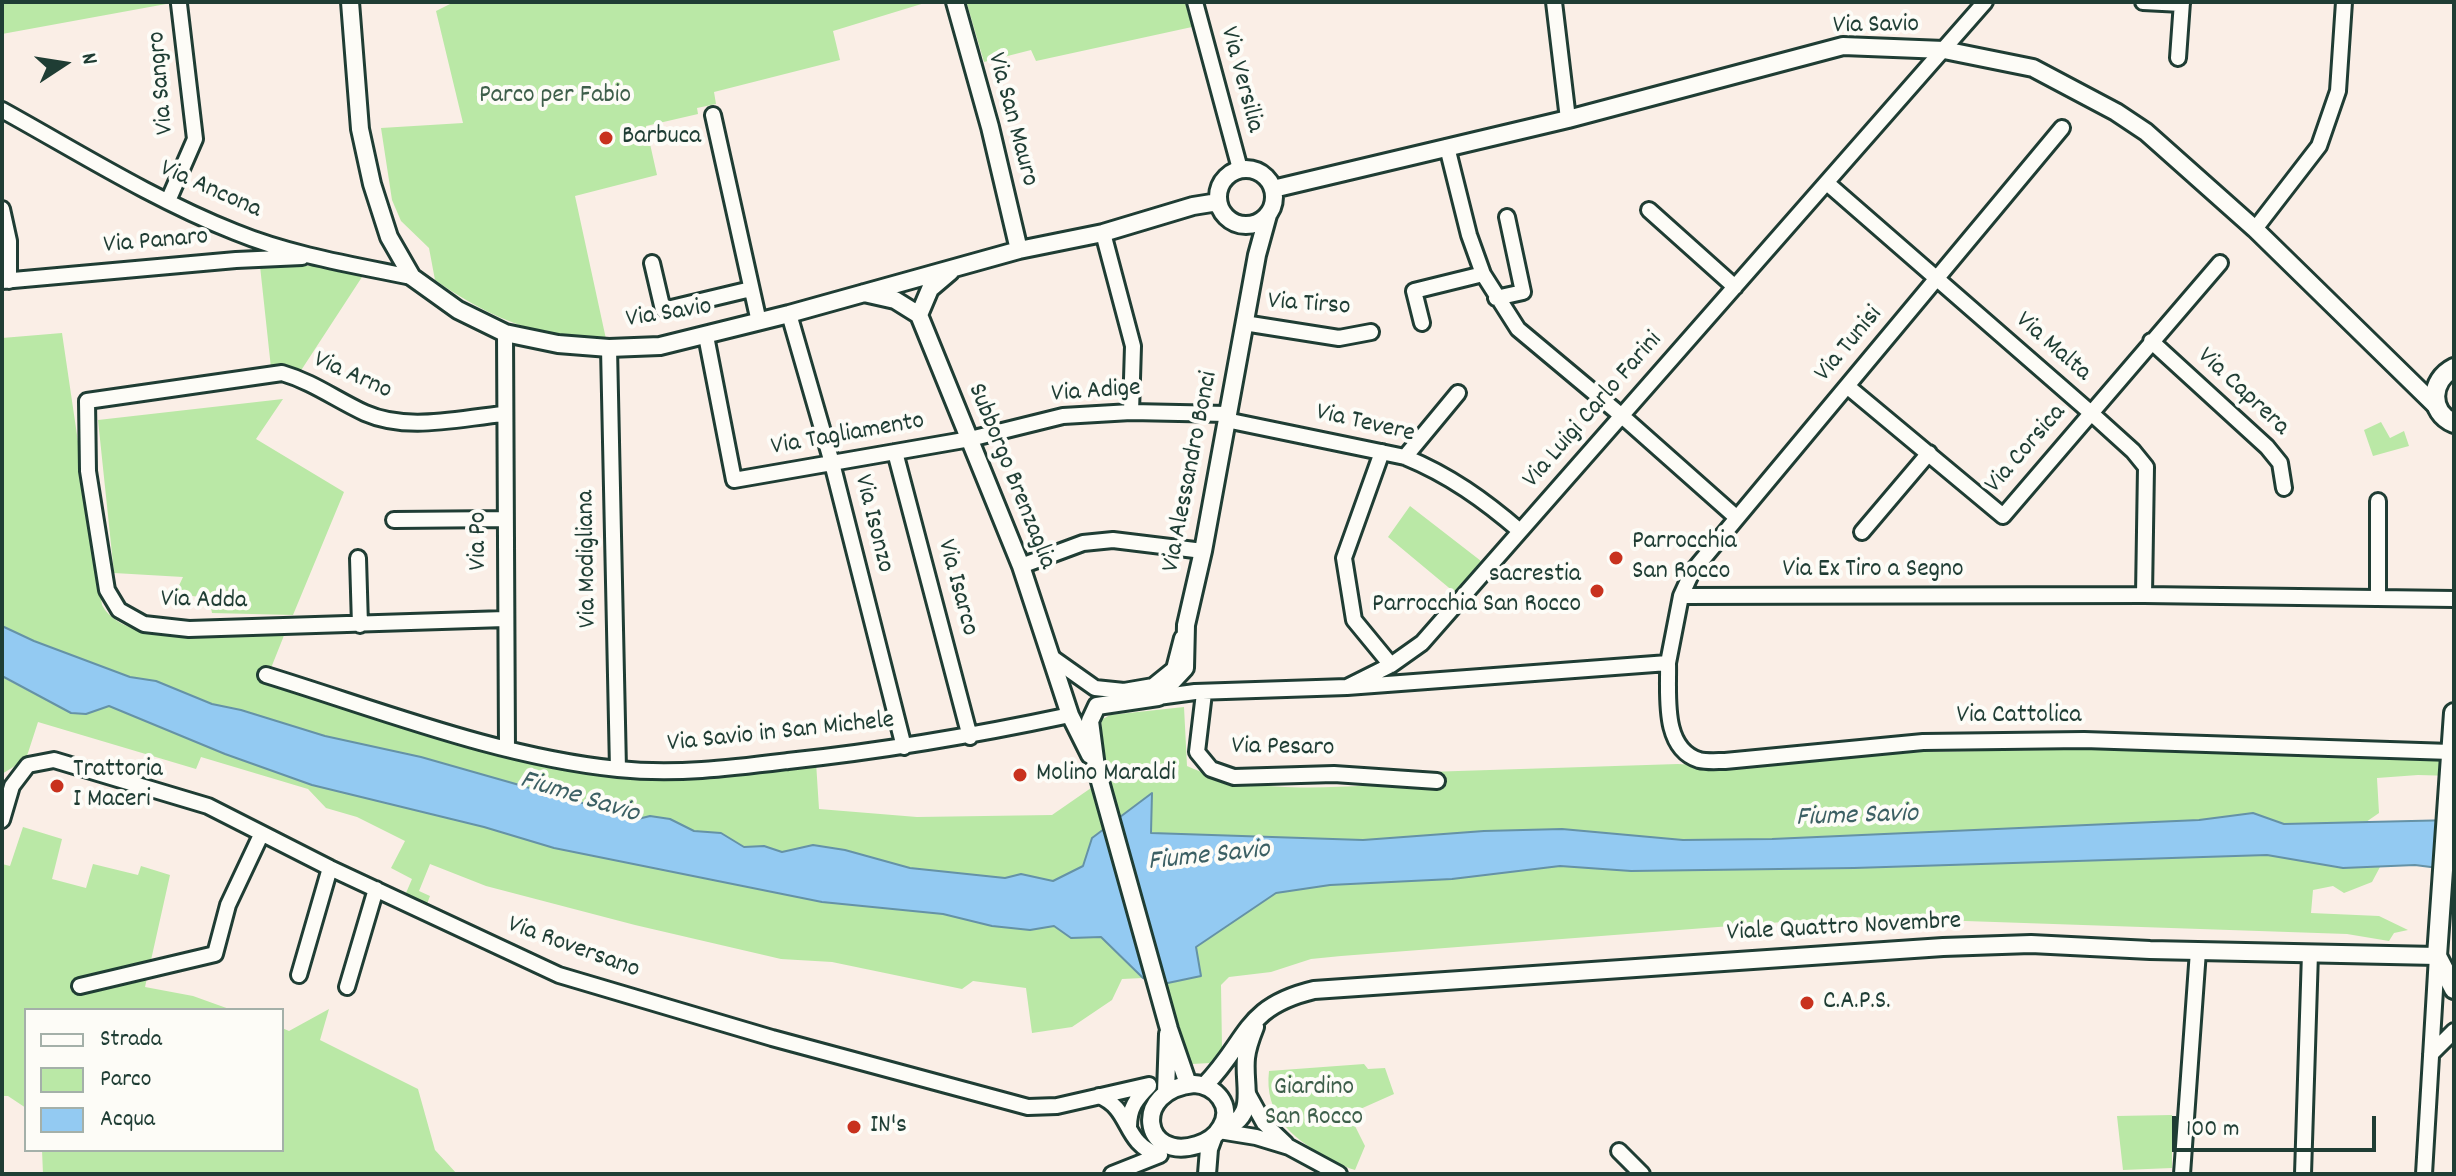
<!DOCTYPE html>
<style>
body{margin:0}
#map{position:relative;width:2456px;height:1176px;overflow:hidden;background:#faeee6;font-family:Dekko,sans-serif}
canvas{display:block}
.frame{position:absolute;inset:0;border:4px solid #1f3d34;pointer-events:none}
.legend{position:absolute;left:24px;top:1008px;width:260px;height:144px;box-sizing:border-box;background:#fdfcf7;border:2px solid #a4b0a9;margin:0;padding:10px 14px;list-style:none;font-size:24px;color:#1f3d34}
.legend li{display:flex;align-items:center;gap:16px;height:40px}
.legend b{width:40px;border:2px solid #a4b0a9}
.north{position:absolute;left:24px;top:24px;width:80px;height:80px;-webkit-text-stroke:6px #fdfcf7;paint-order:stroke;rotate:78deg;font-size:22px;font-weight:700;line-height:32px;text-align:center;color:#1f3d34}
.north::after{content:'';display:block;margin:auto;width:28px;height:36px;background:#1f3d34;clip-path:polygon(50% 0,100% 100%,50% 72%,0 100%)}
.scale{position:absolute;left:2172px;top:1116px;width:204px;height:36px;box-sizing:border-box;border:4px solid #1f3d34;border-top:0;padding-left:10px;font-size:24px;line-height:28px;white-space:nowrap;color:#1f3d34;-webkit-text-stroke:6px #fdfcf7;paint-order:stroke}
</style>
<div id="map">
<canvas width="2456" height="1176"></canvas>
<div class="frame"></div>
<ul class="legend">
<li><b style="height:10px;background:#fdfcf7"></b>Strada</li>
<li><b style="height:22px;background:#bae8a6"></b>Parco</li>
<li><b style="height:22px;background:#93caf2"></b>Acqua</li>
</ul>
<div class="north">N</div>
<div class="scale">100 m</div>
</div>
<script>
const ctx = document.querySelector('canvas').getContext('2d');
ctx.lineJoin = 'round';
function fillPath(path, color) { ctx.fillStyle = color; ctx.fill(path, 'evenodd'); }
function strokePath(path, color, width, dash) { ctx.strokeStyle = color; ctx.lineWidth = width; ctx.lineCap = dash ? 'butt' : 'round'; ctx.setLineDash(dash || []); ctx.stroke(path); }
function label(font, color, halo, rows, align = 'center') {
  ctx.font = font + ' Dekko,sans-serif'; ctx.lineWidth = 8; ctx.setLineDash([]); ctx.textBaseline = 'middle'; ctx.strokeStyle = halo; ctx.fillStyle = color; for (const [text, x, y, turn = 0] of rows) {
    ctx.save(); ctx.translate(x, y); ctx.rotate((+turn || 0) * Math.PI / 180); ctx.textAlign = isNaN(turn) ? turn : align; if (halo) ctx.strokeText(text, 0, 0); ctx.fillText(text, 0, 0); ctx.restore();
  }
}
fillPath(new Path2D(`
 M2,2H177L2,34Z
 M454,2H928L833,31L840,60L714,92L716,104L697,108L698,114L646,126L657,175L575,196L606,339C586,337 563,337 543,332C503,322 469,304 435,280L429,248L401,221L392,200L381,128L463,123L436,11Z
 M975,2H1185L1192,27L1036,61L1031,50L984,62L967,4Z
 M260,266H321L362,277L300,372L271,368Z
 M62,333L102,605C126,651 241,634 285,633L265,683L568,770L615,776L690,777L816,762L819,809L917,817L1052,815L1091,788L1103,830L1092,838L1083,866L1053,881L1021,874L1005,878L910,868L845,850L813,845L782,852L764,846L744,847L721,833L694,831L670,819L650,816L639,819L620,814L602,801L586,804L421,757L325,736L241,710L212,704L156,681L130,677L34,641L2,626V338Z
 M283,399L256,439L344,492L293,615L212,613L209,598L175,594L183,577L114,573L98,420Z
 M2381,422L2390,438L2404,431L2409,446L2373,456L2364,430Z
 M1410,506L1481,561L1454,592L1388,537Z
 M2,677L71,713L86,714L108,706L225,754L312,785L484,827L554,848L822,902L943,914L992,926L1030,930L1055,926L1071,938L1101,937L1143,978L1122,979L1112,1000L1072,1027L1032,1033L1026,988L973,981L962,989L832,962L781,959L635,925L486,886L430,864L419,891L430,896L427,904L406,893L412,879L391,868L405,841L357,817L326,808L308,789L201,757L196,769L38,722L26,759L2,774Z
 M1184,707L1187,766C1258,799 1351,785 1427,782V772L1678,764L1723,767L1921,752L2243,747L2454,756V776L2418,775L2377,778L2379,813L2366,822L2284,824L2253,813L2199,820L1772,839L1683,840L1562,829L1484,831L1363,840L1151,833V794L1117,819L1107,784L1101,720L1110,715Z
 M23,827L62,839L52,879L86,888L93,864L138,875L141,866L170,875L145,987L193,996L232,1010H26V1108L8,1096H2V864L10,866Z
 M2267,855L2343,868L2380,867L2372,882L2344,893L2333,886L2313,890L2311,913L2379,916L2408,930L2394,933L2389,941L2347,934L1848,917L1341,956L1311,959L1271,972L1229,977L1221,985L1222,1048L1210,1063L1192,1064L1163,984L1201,976L1196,947L1276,893L1330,885L1452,879L1560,866L1631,871L1854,868Z
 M329,1009L320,1040L418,1089L435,1150L457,1174H43L42,1150H282V1028L289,1031Z
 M1364,1064L1368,1069L1385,1068L1394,1094L1349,1114L1365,1146L1355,1170C1344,1167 1335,1161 1325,1156C1291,1138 1264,1113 1269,1071Z
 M2172,1115V1168L2123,1170L2117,1116Z`), '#bae8a6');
const water = new Path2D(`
 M2,626L34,641L130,677L156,681L212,704L241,710L325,736L421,757L586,804L602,801L620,814L638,819L650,816L670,819L694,831L721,833L744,847L764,846L782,852L813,845L845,850L910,868L1005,878L1021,874L1053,881L1083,866L1092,838L1152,793L1151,833L1363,840L1484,831L1562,829L1683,840L1772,839L2199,820L2253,813L2284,824L2454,820V870L2415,865L2343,868L2267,855L1854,868L1631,871L1560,866L1452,879L1330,885L1276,893L1196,947L1201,976L1163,984L1143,978L1101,937L1071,938L1054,926L1030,930L992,926L943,914L822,902L554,848L484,827L312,785L225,754L109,706L86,714L71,713L2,676Z`);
fillPath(water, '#93caf2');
strokePath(water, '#6592a6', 2);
const minor = new Path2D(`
 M1195,2L1240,169
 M1554,2L1568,119
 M2143,2L2182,4
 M2178,58L2182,2
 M2,110C78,152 154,200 235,232C291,255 353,265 412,277
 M713,115L759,322
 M1447,147L1469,235L1483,274L1518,329L1622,416L1737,518
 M1827,183L2091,413L2133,451L2146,467L2144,595
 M168,201L195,139L179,4
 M2,209L9,241V281
 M1649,210L1735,287
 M2255,229L2319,146L2338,91L2344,2
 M1103,233L1133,346L1131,412
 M652,263L663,310L751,289
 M2,281L236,260L302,257
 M1496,298L1523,292L1507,217
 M789,314L832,463L904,747
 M1244,323L1339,338L1371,332
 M1422,323L1414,291L1483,274
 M505,333L507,749
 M706,336L734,480L970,439L1063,416L1131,412L1227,414
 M2151,341L2267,447L2280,463L2284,488
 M609,348L618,769
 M1847,386L2003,516L2220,263
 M504,414C459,418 408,432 365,413C335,399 313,382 282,373L87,401L88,471L107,590L119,610L144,624L189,629L505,619
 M1226,420L1405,457C1449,475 1484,500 1520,531
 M895,452L970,737
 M1382,452L1344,558L1354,620L1391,665
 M1405,457L1458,393
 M394,520L504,519
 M1862,532L1929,453
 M358,558L360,625
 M1021,566L1083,543L1113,540L1203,551
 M1681,596L1692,572L2062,128
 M2378,598V501
 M1054,659L1095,688L1124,691L1153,686L1174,669L1182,638
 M1668,663C1669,693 1661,748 1699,760C1707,762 1717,761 1725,761L1923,742L2084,740L2451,752
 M266,675C380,710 499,757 618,769C676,775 731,768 788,761C883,751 976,735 1070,715
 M1347,687L1668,663L1681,596L2144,595L2454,599
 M1204,693L1197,752L1211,769L1234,777L1334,774L1437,781
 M1158,697L1195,692L1347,687L1391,665L1422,643L1985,2
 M2,820L12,786L28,765L54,760L208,806L330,868L559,975L772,1038L1028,1107L1057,1106L1149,1085
 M299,975L330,868
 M80,986L215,954L228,905L261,835
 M347,987L376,889
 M2431,1054L2454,1031
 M1248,1094L1264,1123L1286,1144
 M1099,1096C1132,1109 1122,1143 1159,1155
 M1129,1127C1129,1108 1136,1099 1149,1086
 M1219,1131L1256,1137L1289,1147L1339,1174
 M1619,1151L1642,1174
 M1112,1174L1160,1155
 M2182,1174L2198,951
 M2303,1174L2310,953
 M2424,1174L2437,956`);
const tertiary = new Path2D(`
 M350,2L360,129L372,184L389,237L412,277L458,310L505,333L558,344L609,348L660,346L789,314L1019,250L1103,233L1193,206L1218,202
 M955,2L990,127L1019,250
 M1218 197a28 28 0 1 1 56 0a28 28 0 1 1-56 0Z
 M1273,189L1568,119L1843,46L1944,50L2033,68L2116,112L2146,132L2255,229L2436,406
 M864,293L895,300L919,315L1021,566L1070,715L1090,755
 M919,315L930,289L950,272
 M1188,1084L1169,1029L1096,767L1090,721L1097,706L1158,697L1185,668L1186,625L1203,551L1257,255L1268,215
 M1194,1084C1215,1085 1234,1106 1221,1127C1216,1136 1207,1142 1197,1145C1142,1162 1131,1090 1194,1084Z
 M1205,1085C1249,1040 1243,1007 1314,990L1943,947L2031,944L2150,950L2437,956
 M1166,1092L1168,1034
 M1220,1129C1259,1119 1243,1088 1246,1058C1247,1048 1251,1037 1255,1027
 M1207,1174L1209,1149L1213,1138`);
const secondary = new Path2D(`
 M2454,368C2430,380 2428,412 2454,423
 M2454,713L2437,956L2454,989`);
strokePath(minor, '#1f3d34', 20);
strokePath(tertiary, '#1f3d34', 22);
strokePath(secondary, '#1f3d34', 24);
strokePath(minor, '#fdfcf7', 14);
strokePath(tertiary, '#fdfcf7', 16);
strokePath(secondary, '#fdfcf7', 18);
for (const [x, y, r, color] of [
 [606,138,8,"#c8321e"],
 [1616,558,8,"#c8321e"],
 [1597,591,8,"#c8321e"],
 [1020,775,8,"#c8321e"],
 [57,786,8,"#c8321e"],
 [1807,1003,8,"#c8321e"],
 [854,1127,8,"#c8321e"]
]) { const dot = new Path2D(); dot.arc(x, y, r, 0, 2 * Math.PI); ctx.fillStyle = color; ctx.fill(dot); strokePath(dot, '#fdfcf7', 3); }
label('26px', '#1f3d34', '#fdfcf7', [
 ["Via Savio",1876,27,-1],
 ["Via Versilia",1240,80,75],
 ["Via Sangro",163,83,-95],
 ["Via San Mauro",1011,120,75],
 ["Via Ancona",210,191,24],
 ["Via Panaro",156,243,-5],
 ["Via Tirso",1309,306,4],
 ["Via Savio",669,315,-9],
 ["Via Tunisi",1850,345,-50],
 ["Via Malta",2052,348,41],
 ["Via Arno",352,377,24],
 ["Via Adige",1096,393,-4],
 ["Via Caprera",2242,393,43],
 ["Via Luigi Carlo Farini",1594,411,-49],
 ["Via Tevere",1365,425,13],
 ["Via Tagliamento",848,436,-10],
 ["Via Corsica",2027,450,-49],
 ["Via Alessandro Bonci",1192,472,-79],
 ["Subborgo Brenzaglia",1010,477,68],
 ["Via Isonzo",872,524,76],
 ["Via Po",480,541,-90],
 ["Via Modigliana",589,559,-91],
 ["Via Ex Tiro a Segno",1873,571],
 ["Via Isarco",956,588,75],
 ["Via Adda",204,602,1],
 ["Via Cattolica",2019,717],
 ["Via Savio in San Michele",781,734,-6],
 ["Via Pesaro",1283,749,1],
 ["Viale Quattro Novembre",1844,929,-3],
 ["Via Roversano",573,949,20]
]);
label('26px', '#3e5f4b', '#fdfcf7', [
 ["Parco per Fabio",555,97],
 ["Giardino",1314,1089],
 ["San Rocco",1314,1119]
]);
label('26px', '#1f3d34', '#fdfcf7', [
 ["Barbuca",622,138],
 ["Parrocchia",1632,543],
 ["San Rocco",1632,573],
 ["sacrestia",1581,576,"right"],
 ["Parrocchia San Rocco",1581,606,"right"],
 ["Trattoria",73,771],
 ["I Maceri",73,801],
 ["Molino Maraldi",1036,775],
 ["C.A.P.S.",1823,1003],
 ["IN's",870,1127]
], 'left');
label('italic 28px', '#3c6064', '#fdfcf7', [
 ["Fiume Savio",579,799,17],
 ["Fiume Savio",1857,818,-2],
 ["Fiume Savio",1209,858,-6]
]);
</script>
